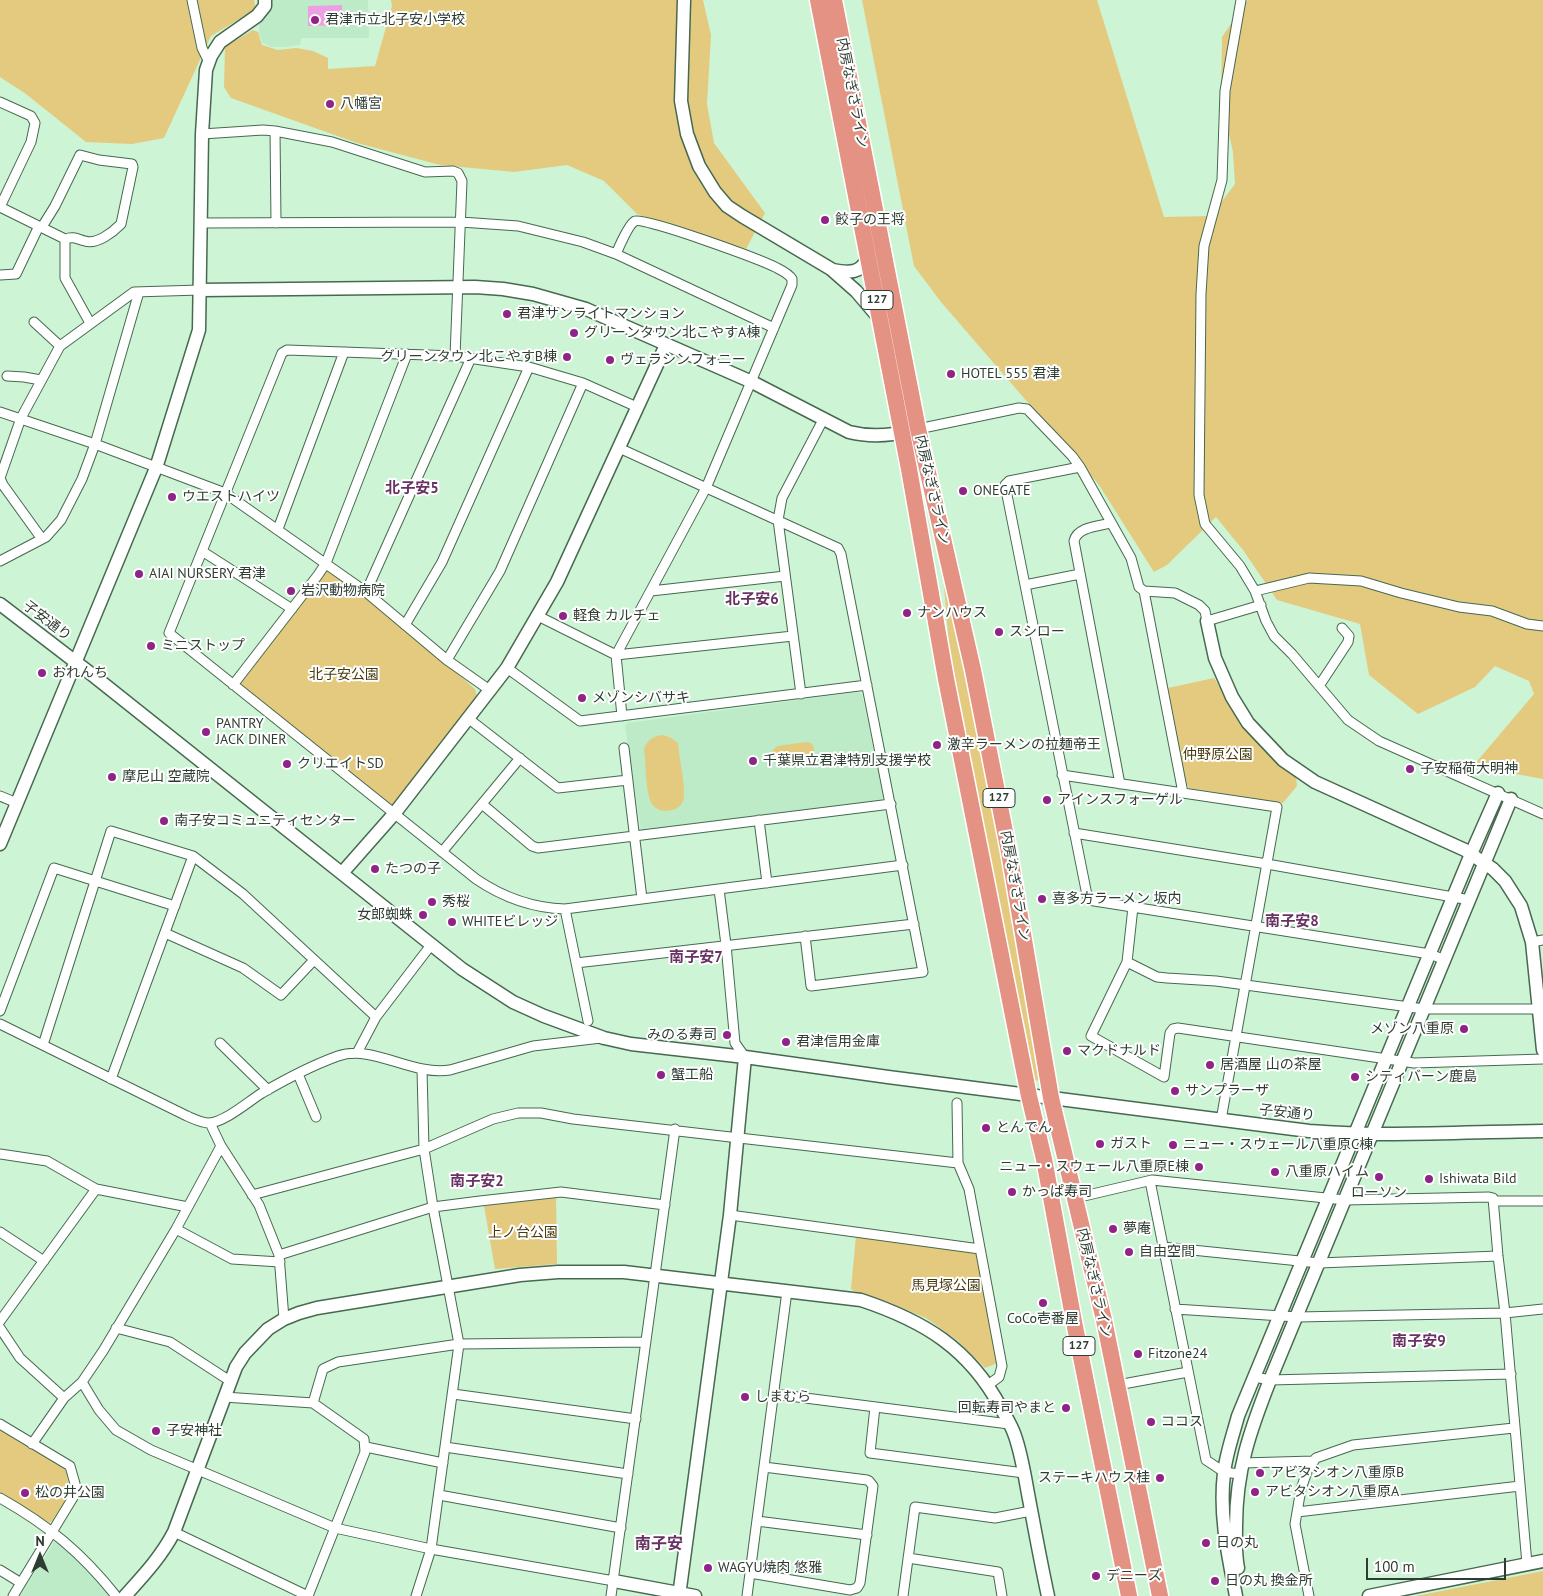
<!DOCTYPE html>
<meta charset="utf-8">
<style>
body{margin:0}
#map{position:relative;width:1543px;height:1596px;overflow:hidden;background:#cdf4d5;font-family:"PT Sans",sans-serif}
canvas{display:block}
.north{position:absolute;left:15px;top:1531px;width:50px;height:50px;-webkit-text-stroke:4px #fff;paint-order:stroke;rotate:0deg;font-size:14px;font-weight:700;line-height:20px;text-align:center;color:#2e3d31}
.north::after{content:'';display:block;margin:auto;width:18px;height:22px;background:#2e3d31;clip-path:polygon(50% 0,100% 100%,50% 72%,0 100%)}
.scale{position:absolute;left:1366px;top:1558px;width:140px;height:22px;box-sizing:border-box;border:2px solid #2e3d31;border-top:0;padding-left:6px;font-size:15px;line-height:18px;white-space:nowrap;color:#2e3d31;-webkit-text-stroke:4px #fff;paint-order:stroke}
</style>
<div id="map">
<canvas width="1543" height="1596"></canvas>
<div class="north">N</div>
<div class="scale">100 m</div>
</div>
<script>
const ctx = document.querySelector('canvas').getContext('2d');
ctx.lineJoin = 'round';
function fillPath(path, color) { ctx.fillStyle = color; ctx.fill(path, 'evenodd'); }
function strokePath(path, color, width, dash) { ctx.strokeStyle = color; ctx.lineWidth = width; ctx.lineCap = dash ? 'butt' : 'round'; ctx.setLineDash(dash || []); ctx.stroke(path); }
function label(font, color, halo, rows, align = 'center') {
  ctx.font = font + ' "PT Sans","Noto Sans JP",sans-serif'; ctx.lineWidth = 4; ctx.setLineDash([]); ctx.textBaseline = 'middle'; ctx.strokeStyle = halo; ctx.fillStyle = color; for (const [text, x, y, turn = 0] of rows) {
    ctx.save(); ctx.translate(x, y); ctx.rotate((+turn || 0) * Math.PI / 180); ctx.textAlign = isNaN(turn) ? turn : align; if (halo) ctx.strokeText(text, 0, 0); ctx.fillText(text, 0, 0); ctx.restore();
  }
}
fillPath(new Path2D(`
 M271,0H368L369,38H301L300,45L285,47H271L263,43L259,34V24L269,10Z
 M858,692L862,694L883,796L882,800L641,831L625,726L627,723Z
 M54,1542H57L81,1562L105,1588L109,1596H20Z`), '#beebc7');
fillPath(new Path2D(`
 M0,0H254L256,9L211,36L164,138L132,144L86,142L26,94L0,77Z
 M391,0H703L711,35L707,104L714,143L765,213L746,249L637,214L604,181L567,165L514,172L440,165L357,143L231,98L224,87L225,47L253,30L258,32L262,45L278,50L296,48L313,51L328,58V69L375,66L392,6Z
 M862,0H1097L1164,217L1211,216L1235,184L1233,152L1221,99L1222,37L1245,3L1248,0H1543V779L1473,766L1534,694L1529,681L1495,666L1475,687L1418,714L1369,675L1360,624L1277,600L1243,550L1216,517L1167,565L1154,572L1099,485L941,302L914,266Z
 M327,569L378,604V608L446,664L454,667L457,673L475,689L477,697L393,806L390,807L242,688L240,681Z
 M945,585L972,689L1041,1080L1035,1081L1025,1028L1003,939L951,670L944,586Z
 M1214,678L1245,728L1296,777L1297,786L1283,803L1189,788L1185,781L1168,688Z
 M663,735L671,738L678,743C679,758 685,782 684,797C682,814 655,816 650,800C645,784 646,765 644,749C647,740 653,736 663,735Z
 M806,742L811,743L814,747V755L811,756L777,760L774,758L772,751L777,746Z
 M556,1197L557,1264L495,1269L484,1206L521,1200Z
 M856,1236L976,1253L978,1256L1000,1362L985,1368L957,1340L926,1318L888,1302L859,1294L851,1289Z
 M0,1428L64,1468L66,1471L70,1493L52,1521L49,1523L0,1493Z
 M1543,1571V1596H1416Z`), '#e4ca7e');
fillPath(new Path2D(`
 M342,5L343,25L308,26V6Z`), '#ed9fe3');
const street = new Path2D(`
 M192,0L202,48L209,62
 M1241,0L1225,91L1222,180L1204,246L1201,294L1199,495L1205,524L1240,566L1255,591L1266,621L1274,636L1292,654L1348,720L1379,741L1543,814
 M0,102L31,116L35,123L31,142L0,207
 M275,131L276,223
 M202,134L263,130L275,131L332,142L425,172L453,171L458,173L462,181L455,356
 M0,207L65,239C74,236 77,239 85,241C97,245 113,232 121,224L133,167L132,164L99,160L80,155L55,206L42,227
 M201,223L461,222L518,226L583,242L616,254L774,328
 M65,239V278L90,323
 M616,254C619,247 629,224 635,221C645,217 762,260 777,268C783,271 789,274 792,279V285L706,488L616,655L622,716
 M0,275L16,274L39,226
 M34,322L60,346
 M7,376L24,377L41,380
 M637,407L583,383L529,367L455,356L287,350L282,353L169,633L476,879C504,898 532,908 565,909L903,865
 M0,412L95,444L225,493L366,592L447,660L491,691
 M918,429L1019,408L1027,409L1072,456L1080,467L1131,558L1139,587L1144,591L1175,593L1199,605L1205,611L1207,621L1261,605
 M619,448L838,548L841,554L923,972L811,986L805,936
 M1080,467L1009,481L1005,485L1088,900L1430,954L1445,960
 M1111,523C1099,526 1077,527 1074,541L1120,784
 M278,529L344,352
 M42,539L3,485L0,478L21,418L60,346L134,292L200,290
 M202,551L292,609
 M0,561L46,537L61,520L82,479L95,444L139,292
 M1025,585L1080,574
 M651,591L785,576
 M1144,591L1183,793
 M1255,591L1309,578L1361,581L1401,593L1459,607L1492,611L1527,624L1543,626
 M366,592L471,358
 M538,616L616,655L793,636
 M405,625L442,562L529,367
 M447,660L500,571L583,383
 M507,668L580,721L867,685
 M233,685L318,575L326,563L407,354
 M1319,686L1348,642L1349,636L1342,628
 M801,694L778,520L782,498L824,418
 M469,719L558,788L628,780
 M624,748L642,899
 M1062,775L1277,807L1221,1120
 M0,796L17,803
 M482,804L532,846L538,848L891,804
 M759,820L767,883
 M1074,833L1267,864L1470,900
 M442,852L520,758
 M719,889L726,945L735,1043L745,1057
 M1133,907L1127,962L1091,1036L1164,1077L1170,1033L1173,1029L1178,1028L1414,1063L1543,1059
 M565,909L588,1021
 M165,933L243,968L281,995L314,960
 M1532,942L1543,940
 M1127,962L1157,977L1167,978L1216,981L1424,1009H1539
 M576,963L914,924
 M0,1011L54,868L175,906
 M0,1024L187,1116C194,1119 202,1123 209,1123C225,1122 249,1101 262,1093C286,1079 313,1065 338,1056C373,1044 411,1076 450,1070L533,1046L601,1038
 M220,1043L268,1090
 M43,1045L111,831L193,856L243,894L376,1017
 M357,1053L376,1017L431,945
 M298,1074L316,1117
 M111,1079L193,856
 M957,1103L958,1163L969,1189L1002,1366L999,1377L988,1385
 M210,1123L221,1146L259,1205L279,1255L284,1319
 M0,1154L47,1161L96,1189L188,1207
 M1150,1181L1206,1460L1224,1472L1239,1474
 M252,1195L424,1149L493,1119L518,1113H541L573,1119L958,1163
 M1084,1196L1152,1180L1345,1200L1489,1197L1493,1198L1498,1256L1505,1313L1527,1564
 M1493,1201H1543
 M730,1215L980,1249
 M176,1229L232,1259L280,1262
 M0,1232L44,1261
 M1163,1247L1319,1263L1498,1256
 M279,1255L433,1207L480,1201L561,1192L665,1205
 M1175,1309L1297,1317L1505,1313L1543,1309
 M0,1321L96,1189
 M0,1328L20,1358L64,1398
 M116,1328L170,1342L230,1381
 M1255,1377L1270,1380L1511,1374
 M82,1382L99,1410L116,1430L151,1450L335,1528L431,1549L614,1581
 M1123,1384L1188,1372
 M453,1394L636,1419
 M774,1394L1009,1424
 M224,1397L313,1403L364,1439L365,1452L308,1596
 M313,1403L323,1369L338,1362L459,1344L646,1342
 M875,1407L870,1453L1024,1473
 M0,1424L70,1466L77,1491L13,1596
 M32,1444L64,1398L82,1382L103,1351L176,1229L221,1146
 M366,1447L443,1463
 M445,1447L628,1474
 M1242,1463L1314,1461
 M439,1495L621,1528
 M0,1498C48,1525 82,1553 116,1596
 M1297,1512L1520,1486
 M757,1521L867,1535
 M174,1532L308,1596
 M908,1558L998,1572L1002,1596
 M0,1570L21,1583
 M750,1573L850,1590L857,1588L860,1583L873,1486L869,1481L867,1480L764,1467
 M416,1596L431,1549L459,1344L433,1207L424,1149L422,1070
 M611,1596L675,1129
 M747,1596L787,1291
 M903,1596L915,1507L995,1518L1031,1511
 M1309,1596L1295,1524L1301,1489L1309,1466L1316,1458L1353,1445L1514,1428`);
const secondary = new Path2D(`
 M684,0L681,101L687,134L699,166L715,192L727,206L742,216L831,269L856,291L879,318
 M833,270C849,273 861,274 868,257
 M200,290L475,287L503,289L533,294L586,309L752,382L849,432C869,437 889,436 910,431
 M0,604L90,673L462,969L513,1002L544,1016L604,1038L631,1044L745,1057L888,1077L1309,1131C1387,1137 1465,1132 1543,1131
 M1207,621L1215,658L1232,697L1248,723L1283,760L1315,782L1465,850L1493,869L1505,881L1521,906L1532,942L1543,1050
 M0,844L156,468L199,330L202,134L206,70L211,56L220,42L257,16L265,6V0
 M342,873L394,814L507,668L557,582L666,345
 M1238,1568C1235,1554 1236,1540 1236,1526C1236,1470 1250,1431 1270,1380L1511,799
 M614,1581L695,1596
 M125,1596C143,1576 161,1557 174,1532L236,1367L245,1353L268,1329L284,1319L299,1313L317,1308L520,1275L558,1272H624L861,1300C924,1321 969,1348 1001,1408C1006,1417 1012,1426 1015,1436C1022,1456 1025,1478 1029,1499C1035,1531 1041,1564 1048,1596
 M679,1596L730,1215L745,1057
 M1236,1596C1228,1555 1219,1515 1224,1473C1226,1454 1233,1435 1238,1416L1471,854L1498,793
 M1369,1596L1543,1561`);
const highway = new Path2D(`
 M818,0L909,469L946,679L1029,1096L1044,1159L1074,1322L1129,1596
 M834,0L918,429L973,670L1009,852L1051,1098L1104,1320L1160,1596`);
strokePath(street, '#47694f', 11);
strokePath(secondary, '#47694f', 15);
strokePath(highway, '#fff', 19);
strokePath(street, '#fff', 9);
strokePath(secondary, '#fff', 12);
strokePath(highway, '#e39283', 16);
for (const [x, y, r, color] of [
 [315,20,5,"#8f2387"],
 [330,104,5,"#8f2387"],
 [825,220,5,"#8f2387"],
 [507,314,5,"#8f2387"],
 [574,333,5,"#8f2387"],
 [567,357,5,"#8f2387"],
 [610,360,5,"#8f2387"],
 [951,374,5,"#8f2387"],
 [963,491,5,"#8f2387"],
 [172,497,5,"#8f2387"],
 [139,574,5,"#8f2387"],
 [291,591,5,"#8f2387"],
 [907,613,5,"#8f2387"],
 [563,616,5,"#8f2387"],
 [999,632,5,"#8f2387"],
 [151,646,5,"#8f2387"],
 [42,673,5,"#8f2387"],
 [582,698,5,"#8f2387"],
 [206,732,5,"#8f2387"],
 [937,745,5,"#8f2387"],
 [753,761,5,"#8f2387"],
 [287,764,5,"#8f2387"],
 [1410,769,5,"#8f2387"],
 [112,777,5,"#8f2387"],
 [1047,800,5,"#8f2387"],
 [164,821,5,"#8f2387"],
 [375,869,5,"#8f2387"],
 [1042,899,5,"#8f2387"],
 [432,902,5,"#8f2387"],
 [423,915,5,"#8f2387"],
 [452,922,5,"#8f2387"],
 [1464,1029,5,"#8f2387"],
 [727,1035,5,"#8f2387"],
 [786,1042,5,"#8f2387"],
 [1067,1051,5,"#8f2387"],
 [1210,1065,5,"#8f2387"],
 [661,1075,5,"#8f2387"],
 [1355,1077,5,"#8f2387"],
 [1175,1091,5,"#8f2387"],
 [986,1128,5,"#8f2387"],
 [1100,1144,5,"#8f2387"],
 [1173,1145,5,"#8f2387"],
 [1199,1167,5,"#8f2387"],
 [1275,1172,5,"#8f2387"],
 [1379,1177,5,"#8f2387"],
 [1429,1179,5,"#8f2387"],
 [1012,1192,5,"#8f2387"],
 [1113,1229,5,"#8f2387"],
 [1129,1252,5,"#8f2387"],
 [1043,1303,5,"#8f2387"],
 [1138,1354,5,"#8f2387"],
 [745,1397,5,"#8f2387"],
 [1066,1408,5,"#8f2387"],
 [1151,1422,5,"#8f2387"],
 [156,1431,5,"#8f2387"],
 [1260,1473,5,"#8f2387"],
 [1160,1478,5,"#8f2387"],
 [1255,1492,5,"#8f2387"],
 [25,1493,5,"#8f2387"],
 [1206,1543,5,"#8f2387"],
 [708,1568,5,"#8f2387"],
 [1096,1576,5,"#8f2387"],
 [1215,1581,5,"#8f2387"]
]) { const dot = new Path2D(); dot.arc(x, y, r, 0, 2 * Math.PI); ctx.fillStyle = color; ctx.fill(dot); strokePath(dot, '#fff', 2); }
for (const [x, y, w] of [
 [877,300,32],
 [999,798,32],
 [1079,1346,32]
]) { const box = new Path2D(); box.roundRect(x - w / 2, y - 9.5, w, 19, 4); ctx.fillStyle = '#fff'; ctx.fill(box); strokePath(box, '#2e3d31', 1); }
label('bold 12px', '#2e3d31', null, [
 ["127",877,300],
 ["127",999,798],
 ["127",1079,1346]
]);
label('14px', '#2e3d31', '#fff', [
 ["君津市立北子安小学校",325,20],
 ["八幡宮",340,104],
 ["餃子の王将",835,220],
 ["君津サンライトマンション",517,314],
 ["グリーンタウン北こやすA棟",584,333],
 ["グリーンタウン北こやすB棟",557,357,"right"],
 ["ヴェラシンフォニー",620,360],
 ["HOTEL 555 君津",961,374],
 ["ONEGATE",973,491],
 ["ウエストハイツ",182,497],
 ["AIAI NURSERY 君津",149,574],
 ["岩沢動物病院",301,591],
 ["ナンハウス",917,613],
 ["軽食 カルチェ",573,616],
 ["スシロー",1009,632],
 ["ミニストップ",161,646],
 ["おれんち",52,673],
 ["メゾンシバサキ",592,698],
 ["PANTRY",216,724],
 ["JACK DINER",216,740],
 ["激辛ラーメンの拉麺帝王",947,745],
 ["千葉県立君津特別支援学校",763,761],
 ["クリエイトSD",297,764],
 ["子安稲荷大明神",1420,769],
 ["摩尼山 空蔵院",122,777],
 ["アインスフォーゲル",1057,800],
 ["南子安コミュニティセンター",174,821],
 ["たつの子",385,869],
 ["喜多方ラーメン 坂内",1052,899],
 ["秀桜",442,902],
 ["女郎蜘蛛",413,915,"right"],
 ["WHITEビレッジ",462,922],
 ["メゾン八重原",1454,1029,"right"],
 ["みのる寿司",717,1035,"right"],
 ["君津信用金庫",796,1042],
 ["マクドナルド",1077,1051],
 ["居酒屋 山の茶屋",1220,1065],
 ["蟹工船",671,1075],
 ["シティバーン鹿島",1365,1077],
 ["サンプラーザ",1185,1091],
 ["とんでん",996,1128],
 ["ガスト",1110,1144],
 ["ニュー・スウェール八重原C棟",1183,1145],
 ["ニュー・スウェール八重原E棟",1189,1167,"right"],
 ["八重原ハイム",1285,1172],
 ["Ishiwata Bild",1439,1179],
 ["かっぱ寿司",1022,1192],
 ["ローソン",1379,1193,"center"],
 ["夢庵",1123,1229],
 ["自由空間",1139,1252],
 ["CoCo壱番屋",1043,1319,"center"],
 ["Fitzone24",1148,1354],
 ["しまむら",755,1397],
 ["回転寿司やまと",1056,1408,"right"],
 ["ココス",1161,1422],
 ["子安神社",166,1431],
 ["アビタシオン八重原B",1270,1473],
 ["ステーキハウス桂",1150,1478,"right"],
 ["アビタシオン八重原A",1265,1492],
 ["松の井公園",35,1493],
 ["日の丸",1216,1543],
 ["WAGYU焼肉 悠雅",718,1568],
 ["デニーズ",1106,1576],
 ["日の丸 換金所",1225,1581]
], 'left');
label('14px', '#2e3d31', '#fff', [
 ["内房なぎさライン",852,93,79],
 ["内房なぎさライン",932,490,77],
 ["子安通り",47,621,37],
 ["内房なぎさライン",1015,886,80],
 ["子安通り",1287,1113,6],
 ["内房なぎさライン",1094,1283,77]
]);
label('14px', '#483a0f', '#fff', [
 ["北子安公園",344,675],
 ["仲野原公園",1218,755],
 ["上ノ台公園",523,1233],
 ["馬見塚公園",946,1286]
]);
label('bold 15px', '#683363', '#fff', [
 ["北子安5",412,489],
 ["北子安6",752,600],
 ["南子安8",1292,922],
 ["南子安7",696,958],
 ["南子安2",477,1182],
 ["南子安9",1419,1342]
]);
label('bold 16px', '#683363', '#fff', [
 ["南子安",659,1544]
]);
</script>
